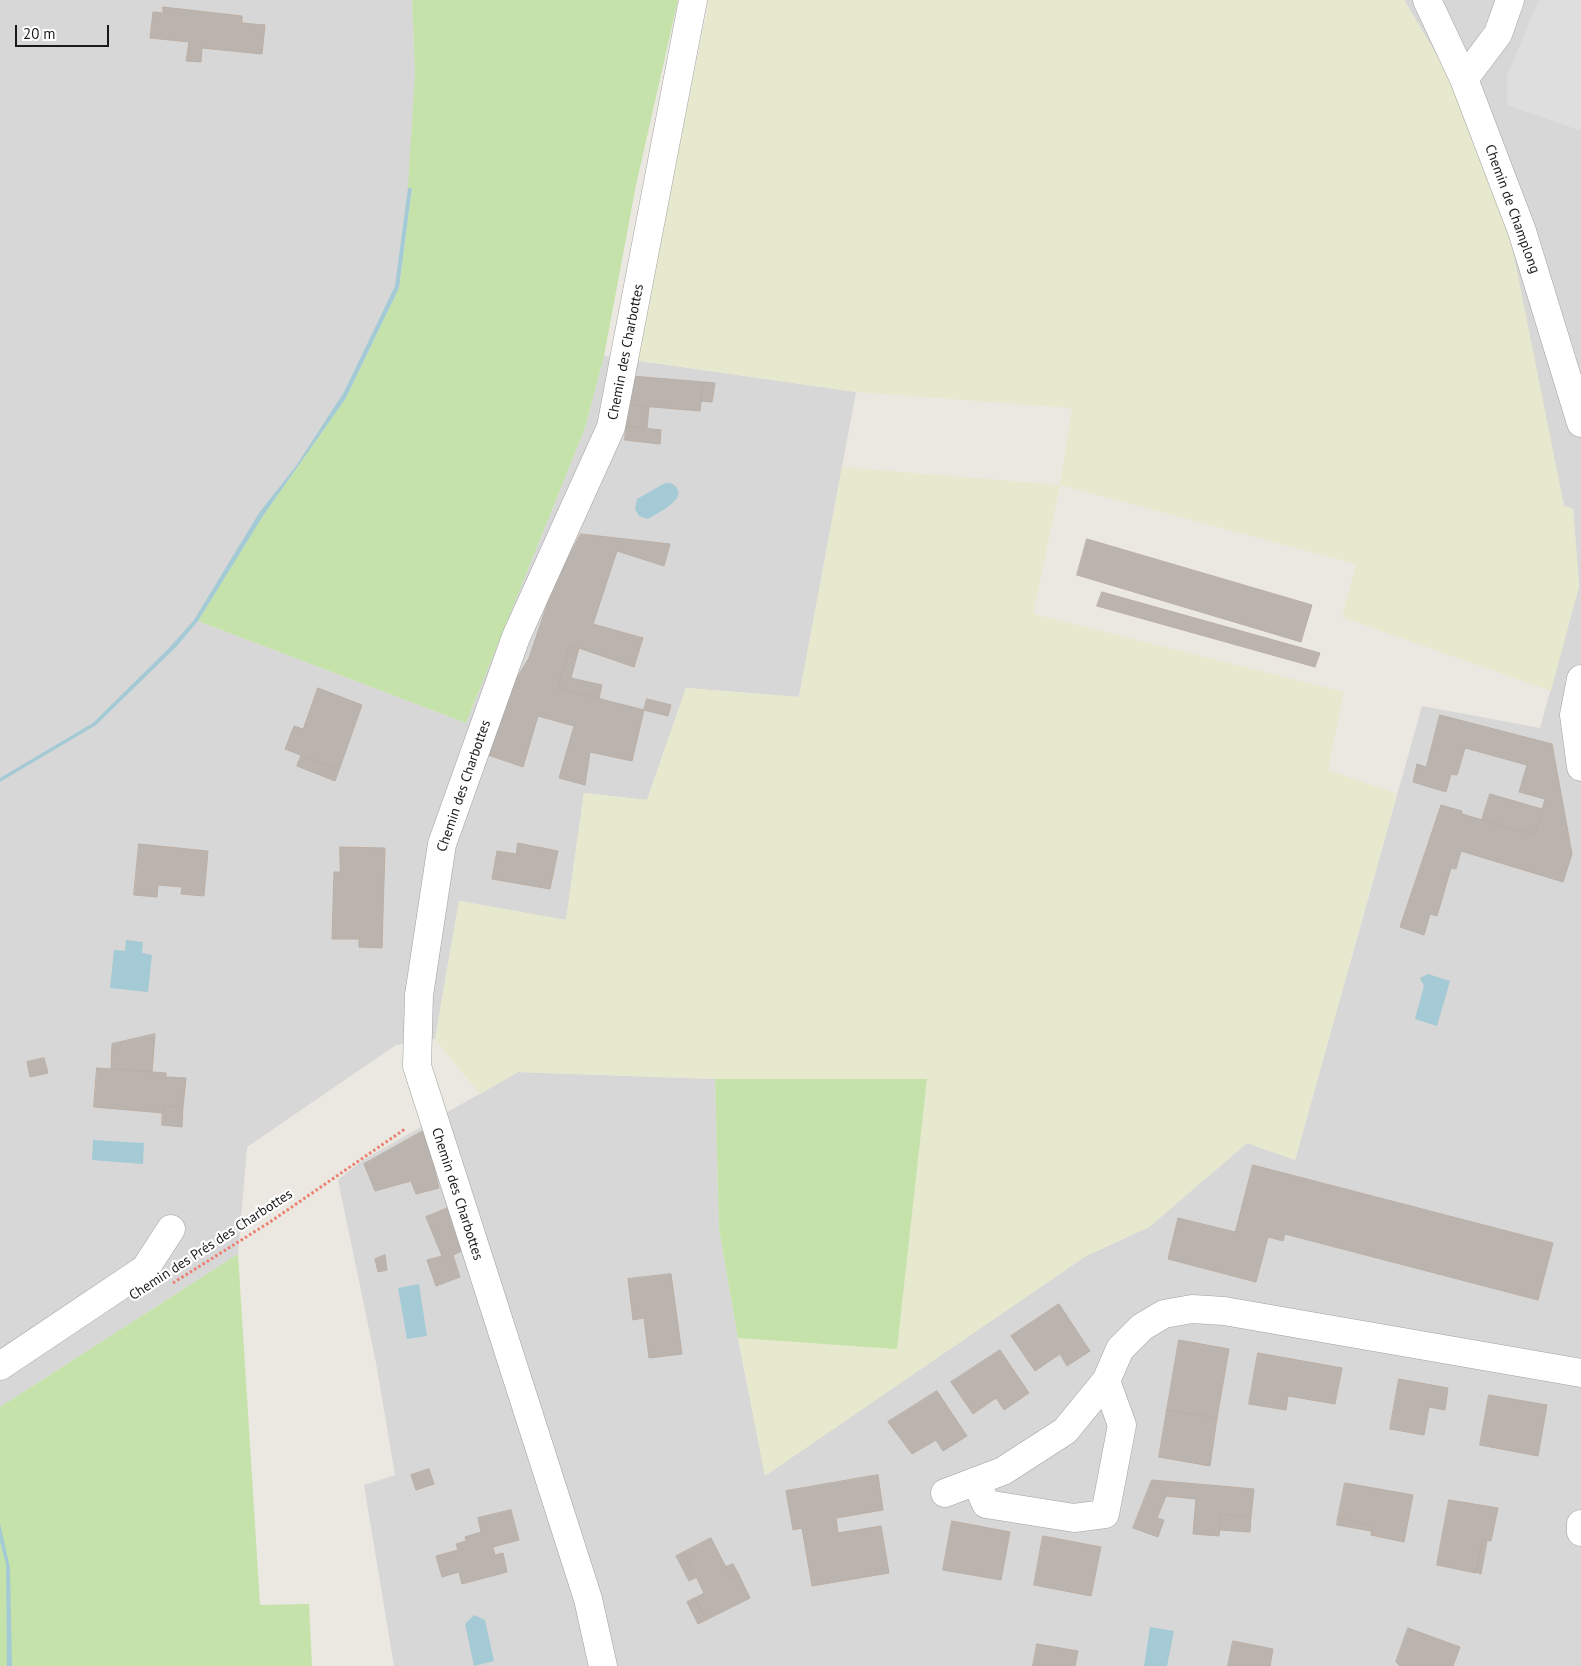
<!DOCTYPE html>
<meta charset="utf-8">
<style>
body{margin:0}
#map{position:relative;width:1581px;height:1666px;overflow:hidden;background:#ebe8e1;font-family:"PT Sans",sans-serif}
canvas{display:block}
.scale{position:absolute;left:15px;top:25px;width:94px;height:22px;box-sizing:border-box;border:2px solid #1a1a1a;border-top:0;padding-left:6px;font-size:15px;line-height:18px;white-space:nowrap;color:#1a1a1a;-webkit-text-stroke:4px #fff;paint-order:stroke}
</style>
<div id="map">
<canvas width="1581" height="1666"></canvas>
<div class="scale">20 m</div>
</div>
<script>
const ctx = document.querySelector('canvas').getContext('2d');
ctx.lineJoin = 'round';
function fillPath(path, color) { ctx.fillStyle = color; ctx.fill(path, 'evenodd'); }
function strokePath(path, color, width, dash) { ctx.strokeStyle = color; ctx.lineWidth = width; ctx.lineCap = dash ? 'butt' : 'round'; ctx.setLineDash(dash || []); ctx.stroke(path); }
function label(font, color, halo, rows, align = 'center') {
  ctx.font = font + ' "PT Sans",sans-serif'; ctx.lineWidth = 4.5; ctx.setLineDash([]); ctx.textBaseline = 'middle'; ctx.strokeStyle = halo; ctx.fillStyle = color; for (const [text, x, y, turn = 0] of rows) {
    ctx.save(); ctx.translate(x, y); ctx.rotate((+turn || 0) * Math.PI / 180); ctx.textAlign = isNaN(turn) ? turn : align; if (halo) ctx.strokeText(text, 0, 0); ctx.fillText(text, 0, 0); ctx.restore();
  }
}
fillPath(new Path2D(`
 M0,0H412L415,72L409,188L399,288L340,407L263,516L198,621L466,723L585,428L604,356L856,392L799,697L686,688L647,800L584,793L566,920L459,901L435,1039L396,1045L247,1147L238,1254L0,1407Z
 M1404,0H1581V1666H394L364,1485L395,1475L376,1363L338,1180L363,1160L518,1072L715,1079L719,1229L738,1338L765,1475L1086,1256L1149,1227L1247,1143L1295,1160L1422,706L1540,728L1579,586L1573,509L1564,506L1470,111Z`), '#d8d7d7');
fillPath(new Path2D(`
 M709,0H1404L1470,111L1512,246L1564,506L1573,509L1579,586L1551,691L1342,617L1356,564L1060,485L1033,614L1344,692L1328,770L1397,794L1295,1160L1247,1143L1149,1227L1086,1256L765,1476L738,1338L897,1348L927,1079H715L518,1072L480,1094L435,1039L459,901L566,920L584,793L647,800L686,688L799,697L842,467L1060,485L1072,408L856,392L635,360Z`), '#e6e9cd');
fillPath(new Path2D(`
 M412,0H678L636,185L604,356L585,428L466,723L198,621L263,516L346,398L399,288L412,188H408L415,72Z
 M715,1079H927L897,1349L738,1338L719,1229Z
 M238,1254L260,1605L309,1604L312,1666H0V1407Z`), '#c5e2aa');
fillPath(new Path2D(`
 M1539,0H1581V131L1507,105V75Z`), '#dedede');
fillPath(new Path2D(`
 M408,188H412L399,288L346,398L263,516L198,621L177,646L96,725L0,782V778L93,723L171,646L194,620L259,513L296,466L344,392L395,286Z
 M665,483C670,483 673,483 676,487C687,500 657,513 648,519L639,516L635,509L637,499Z
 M126,940L143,942L142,953L152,955L148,992L110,988L114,950L125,951Z
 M1428,974L1450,981L1437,1026L1415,1019L1424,986L1420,978Z
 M93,1140L144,1143L143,1164L92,1160Z
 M419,1284L427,1336L407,1339L398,1288Z
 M0,1523L10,1568L12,1666H7L6,1564L0,1541Z
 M474,1615L485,1620L494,1661L474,1666L465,1624Z
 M1150,1627L1174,1631L1167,1666H1144Z`), '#a4cad5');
const building = new Path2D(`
 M163,7L242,16V23L265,25L262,54L202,48L201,62L186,61L189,42L150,38L153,12L163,13Z
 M632,376L703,382L700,411L629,405Z
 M703,382L715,383L712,402L701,401Z
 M629,405L649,406L647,428L626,426Z
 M626,426L661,430L660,444L625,440Z
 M581,534L670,544L664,566L617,551L593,624L643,638L634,667L570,645L558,688L644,710L632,761L590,752L585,785L559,778L574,726L538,716L523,767L488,755L515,681L529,658L555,581Z
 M1087,539L1312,605L1301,642L1077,575Z
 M1102,592L1320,653L1315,667L1097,606Z
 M570,645L579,648L571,678L602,685L599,699L558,688Z
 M318,688L362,705L339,770L285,749L294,726L303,729Z
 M647,699L671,705L668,716L644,710Z
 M1440,715L1552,744L1572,854L1563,882L1461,851L1456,869L1451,868L1437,916L1430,914L1424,935L1400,927L1441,805L1462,811V814L1535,835L1545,799L1519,792L1527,765L1465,748L1457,775L1451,774L1446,792L1413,782L1417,764L1426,767Z
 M301,756L339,770L335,781L297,766Z
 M1490,794L1542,809L1535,835L1482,820Z
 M518,843L558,851L550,889L492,879L497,851L516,854Z
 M139,844L208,851L204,896L181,894L182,887L158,885L157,897L134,895Z
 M340,847L385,848L382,948L359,947V939H332L334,872H340Z
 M155,1034L152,1072L111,1069L112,1044Z
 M44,1058L48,1073L30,1077L27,1062Z
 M97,1068L166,1073V1077L186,1078L183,1107L163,1106V1113L94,1107Z
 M163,1106L183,1107L182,1127L162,1125Z
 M425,1130L439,1188L416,1194L411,1181L375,1191L364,1164Z
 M1253,1165L1553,1243L1538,1300L1285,1234L1283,1241L1268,1237L1256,1282L1168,1259L1178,1218L1235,1232Z
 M450,1207L467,1249L453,1255L460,1277L436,1286L427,1260L442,1256L426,1217Z
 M385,1255L387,1270L378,1272L375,1259Z
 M671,1274L682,1354L649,1358L644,1318L633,1320L628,1279Z
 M1059,1304L1090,1351L1067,1366L1060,1354L1035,1371L1011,1336Z
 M1179,1340L1229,1349L1217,1418L1167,1410Z
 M1000,1350L1029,1393L1004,1410L996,1398L973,1414L951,1382Z
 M1258,1353L1342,1368L1335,1404L1288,1396L1286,1410L1249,1404Z
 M1399,1379L1448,1388L1445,1410L1429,1407L1424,1435L1390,1429Z
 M937,1391L967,1436L943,1451L936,1440L912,1454L888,1422Z
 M1489,1395L1547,1405L1538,1456L1480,1445Z
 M1167,1410L1217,1418L1210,1466L1159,1457Z
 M429,1469L434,1484L416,1490L411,1475Z
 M878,1475L883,1510L836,1518L838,1533L881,1526L889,1573L812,1586L802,1528L793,1530L786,1491Z
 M1152,1480L1254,1489L1251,1517L1221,1514L1219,1536L1193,1534L1196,1499L1166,1496L1157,1518L1164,1520L1158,1537L1133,1528Z
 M1345,1483L1413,1495L1404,1542L1371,1535L1372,1525L1338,1518Z
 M1449,1500L1498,1508L1491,1541L1483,1540L1476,1573L1437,1565Z
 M511,1510L519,1540L493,1547L495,1555L503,1553L507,1572L462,1584L459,1572L442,1577L436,1556L458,1550L456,1544L466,1541L465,1537L481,1532L478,1518Z
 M1221,1514L1251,1517L1250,1532L1220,1530Z
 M1338,1518L1372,1525L1371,1531L1337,1525Z
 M952,1521L1010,1532L1001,1580L943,1570Z
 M1043,1536L1101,1547L1091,1596L1034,1585Z
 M711,1538L732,1579L739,1575L750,1598L706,1620L695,1598L704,1593L684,1552Z
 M1483,1540L1487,1541L1481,1574L1476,1572Z
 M684,1552L697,1577L689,1581L676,1556Z
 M733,1564L739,1575L732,1579L726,1567Z
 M695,1598L706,1620L698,1624L687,1602Z
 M1408,1628L1460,1647L1453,1666H1400L1396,1662Z
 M1233,1641L1273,1649L1270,1666H1228Z
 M1037,1644L1078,1651L1075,1666H1033Z`);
fillPath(building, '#bbb4ae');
strokePath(building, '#bbafa5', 1);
const minor = new Path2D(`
 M1427,0L1464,79L1522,231L1581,423
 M1464,79L1498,34L1510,0
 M1581,679L1574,715L1581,767
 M0,1366L145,1269L171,1229
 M976,1481L986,1504L1074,1518L1105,1514L1122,1425L1106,1381
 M945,1493L1003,1471L1065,1431L1106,1381L1120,1349L1142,1327L1164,1314L1192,1309L1224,1311L1581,1373
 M1581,1524V1532
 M603,1666L588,1599L417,1066L419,995L442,844L516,637L611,427L693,0`);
strokePath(minor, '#a1a1a1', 29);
strokePath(new Path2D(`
 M173,1283L270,1222L405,1129`), '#ec7f71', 3, [2.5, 2.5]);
strokePath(minor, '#fff', 28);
label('14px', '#1a1a1a', '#fff', [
 ["Chemin de Champlong",1512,209,70],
 ["Chemin des Charbottes",626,352,-79],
 ["Chemin des Charbottes",464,786,-71],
 ["Chemin des Charbottes",457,1194,72],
 ["Chemin des Prés des Charbottes",211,1245,-33]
]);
</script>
